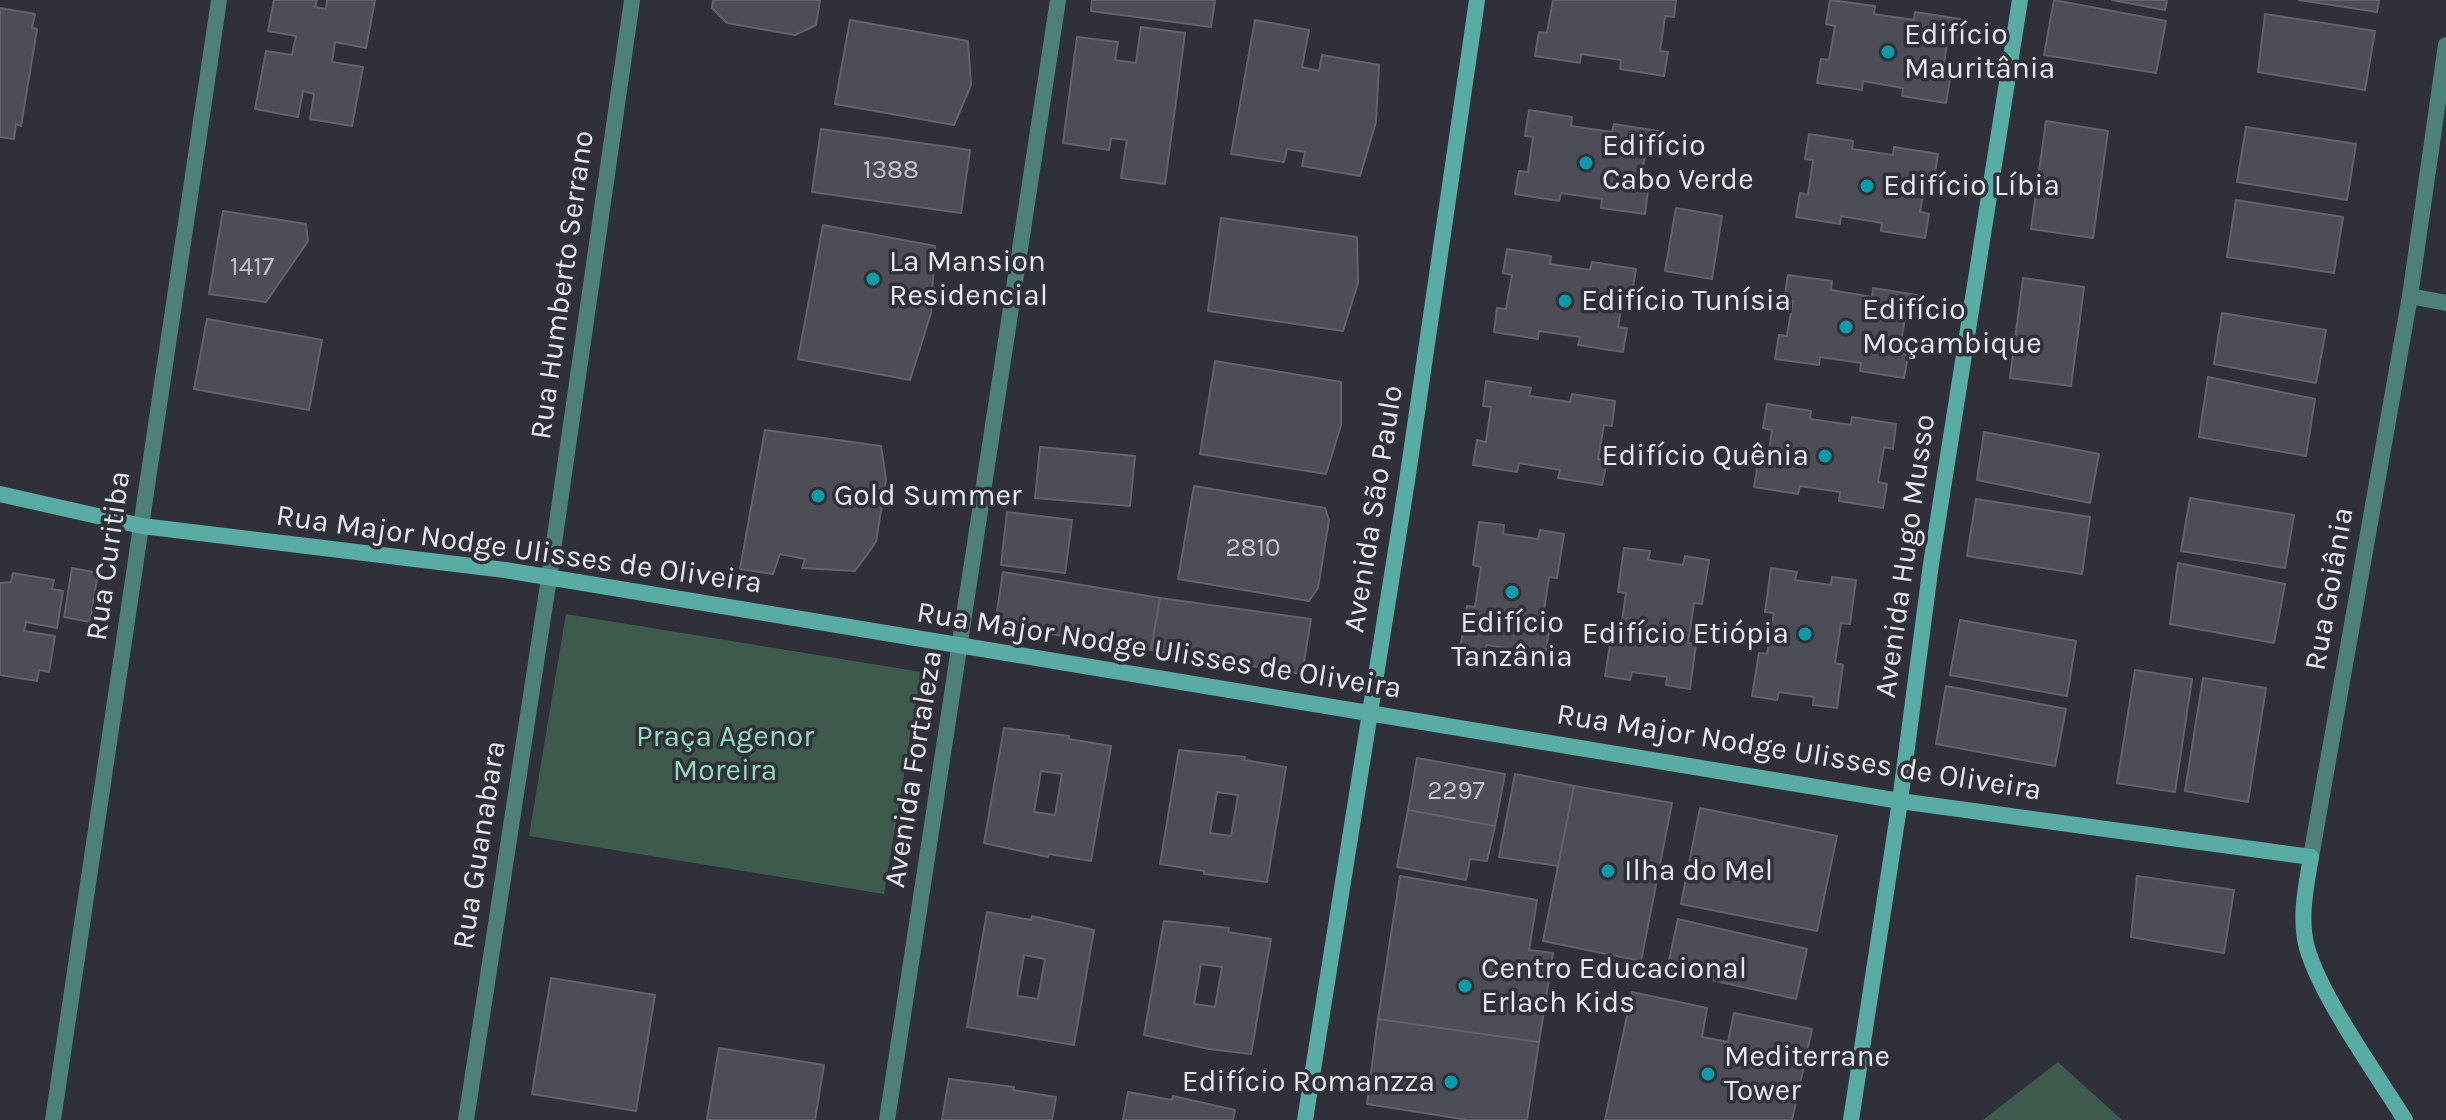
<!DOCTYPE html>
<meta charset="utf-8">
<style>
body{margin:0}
canvas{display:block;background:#2f3039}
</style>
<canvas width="2446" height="1120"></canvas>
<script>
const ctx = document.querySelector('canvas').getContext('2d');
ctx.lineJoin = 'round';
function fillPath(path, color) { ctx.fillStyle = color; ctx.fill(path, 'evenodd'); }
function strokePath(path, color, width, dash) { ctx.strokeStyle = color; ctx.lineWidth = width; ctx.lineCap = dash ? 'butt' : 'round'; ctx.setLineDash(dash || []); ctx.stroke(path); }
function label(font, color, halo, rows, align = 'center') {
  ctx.font = font + ' Karla,sans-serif'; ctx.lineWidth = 7; ctx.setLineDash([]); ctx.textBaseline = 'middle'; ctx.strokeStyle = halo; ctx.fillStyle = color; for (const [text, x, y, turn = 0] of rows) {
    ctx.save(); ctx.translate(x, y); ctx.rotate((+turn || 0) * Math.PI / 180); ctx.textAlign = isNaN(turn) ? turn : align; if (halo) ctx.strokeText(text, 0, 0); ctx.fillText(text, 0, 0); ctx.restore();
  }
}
fillPath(new Path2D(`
 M566,614L921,672L884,894L529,836Z
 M2058,1062L2122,1120H1983Z`), '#3e5a4d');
const building = new Path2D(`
 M274,0H317L315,7L326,9L327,0H375L366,48L335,42L332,62L363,67L352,126L310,119L314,94L303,91L298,117L255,109L266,51L292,55L296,36L268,31Z
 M713,0H820L816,25L795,35L727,23L712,8Z
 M1092,0H1215L1211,27L1091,11Z
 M1553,0H1676L1674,17L1665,16L1660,51L1668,52L1664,76L1620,69L1621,60L1581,54L1580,63L1535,56L1539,32L1547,33Z
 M1830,0L1875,6L1874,14L1914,20L1915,12L1960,19L1956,44L1947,43L1942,77L1950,79L1946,103L1902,96L1903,88L1863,81L1862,90L1817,83L1821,59L1829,60L1835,26L1826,24Z
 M2054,0L2166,21L2156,73L2044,55Z
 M2112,0H2167L2165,10Z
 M2299,0H2379L2377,12Z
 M0,8L35,14L32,28L37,29L21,126L16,124L14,139L0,137Z
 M2265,14L2375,31L2365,90L2258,72Z
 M850,20L968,41L971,85L954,125L835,104Z
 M1255,20L1309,30L1302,67L1319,71L1322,55L1379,65L1376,122L1360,176L1302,166L1305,152L1287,149L1284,162L1231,154Z
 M1141,27L1185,33L1165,184L1121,178L1127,140L1111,138L1109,150L1063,143L1077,37L1118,42L1115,60L1136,63Z
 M1529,110L1572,117L1571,126L1612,132L1614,124L1658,131L1654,156L1645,154L1640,189L1648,190L1645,214L1601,208L1602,199L1561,193L1559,201L1515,194L1519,171L1528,172L1533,137L1525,136Z
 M2046,121L2108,131L2093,238L2031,229Z
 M2246,127L2356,144L2347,200L2237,182Z
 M821,129L970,150L961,213L812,192Z
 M1809,134L1853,141L1852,149L1893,155L1894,147L1938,154L1934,179L1926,178L1920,212L1929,214L1925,238L1881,231L1882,223L1841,216L1840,224L1796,217L1800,193L1808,195L1813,160L1805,159Z
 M2236,200L2343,217L2334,273L2227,257Z
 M1676,208L1722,216L1712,279L1665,271Z
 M223,211L306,224L308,241L266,302L209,294Z
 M1221,218L1357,237L1358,283L1343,331L1208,311Z
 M823,225L935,246L931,313L910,380L798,359Z
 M1507,249L1551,256L1550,264L1590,270L1592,262L1636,269L1632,294L1624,292L1618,327L1627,328L1623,352L1578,345L1580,337L1539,331L1538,339L1494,332L1497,308L1506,309L1512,275L1503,273Z
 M1788,275L1832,281L1831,290L1872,297L1873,288L1917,295L1914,319L1905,318L1899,353L1908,355L1904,378L1860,371L1861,363L1820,357L1819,365L1775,359L1779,335L1787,336L1793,301L1784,300Z
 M2023,278L2084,287L2071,386L2010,378Z
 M2222,313L2326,330L2316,383L2214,364Z
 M207,319L322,340L309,410L194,389Z
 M1215,361L1341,382V425L1326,474L1200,454Z
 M2208,377L2315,399L2306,456L2199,437Z
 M1486,381L1531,388L1529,396L1570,402L1572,394L1615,401L1612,426L1604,425L1598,459L1607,461L1602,485L1558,478L1560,470L1519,463L1517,472L1473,465L1477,440L1486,442L1491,407L1483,406Z
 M1767,404L1811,411L1810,419L1851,425L1852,417L1896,424L1893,449L1884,447L1878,482L1887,484L1883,508L1839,501L1840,492L1800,486L1798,494L1754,487L1758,463L1767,465L1772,430L1763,428Z
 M765,430L881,446L886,479L876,542L855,571L802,568L805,559L780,554L773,574L740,569Z
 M1984,432L2099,454L2090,503L1977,480Z
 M1040,447L1135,456L1130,506L1035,498Z
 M1194,486L1325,508L1329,520L1318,588L1309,601L1178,579Z
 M2190,498L2294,515L2285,568L2181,551Z
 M1976,499L2090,517L2082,574L1967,556Z
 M1007,512L1072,520L1065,573L1001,565Z
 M1479,522L1504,525L1503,534L1538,539L1540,530L1564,534L1557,578L1549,577L1543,617L1551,619L1544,662L1520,659L1522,650L1486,645L1485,654L1460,650L1467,606L1475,607L1481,567L1473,565Z
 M1624,548L1650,551L1648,560L1683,565L1685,556L1709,560L1702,604L1694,603L1688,643L1696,644L1690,689L1666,685L1667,677L1632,672L1630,680L1605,676L1612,632L1620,634L1626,593L1618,592Z
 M2178,563L2285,584L2274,643L2170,624Z
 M72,568L98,573L90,622L64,617Z
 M1771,568L1797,572L1795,580L1831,585L1832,577L1856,580L1850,624L1841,623L1835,663L1843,665L1837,708L1813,705L1814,697L1779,692L1777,700L1752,696L1759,653L1767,654L1774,613L1765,612Z
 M1003,572L1160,598L1151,650L995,625Z
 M13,573L54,580L52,589L63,591L57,628L26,622L24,631L55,636L49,672L39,670L37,681L0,675V583L11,582Z
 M1160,598L1311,619L1302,674L1151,650Z
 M1960,620L2076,641L2067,696L1950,675Z
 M2135,670L2192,679L2175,792L2117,783Z
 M2203,678L2266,688L2248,802L2185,791Z
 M1946,686L2066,709L2055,766L1936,744Z
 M1004,728L1069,736V739L1111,746L1091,861L1049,854L1048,857L984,843ZM1041,771L1062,774L1055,815L1034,812Z
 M1179,750L1245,757L1244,760L1286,767L1267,882L1204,874V871L1160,864ZM1217,792L1238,795L1231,836L1210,833Z
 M1417,758L1505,774L1495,826L1408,810Z
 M1515,774L1574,786L1558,866L1499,857Z
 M1574,786L1672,803L1641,961L1543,941Z
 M1700,808L1837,836L1817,931L1681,904Z
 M1408,810L1495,826L1487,861L1470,859L1466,880L1397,867Z
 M1400,876L1537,900L1529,950L1553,953L1539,1042L1378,1019Z
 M2137,876L2234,890L2224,953L2131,937Z
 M987,912L1031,920L1032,916L1094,930L1074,1045L967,1027ZM1024,955L1045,959L1038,999L1017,996Z
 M1678,919L1807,949L1796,999L1667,970Z
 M1164,921L1229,928L1228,932L1271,939L1251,1054L1209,1049L1144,1035ZM1201,964L1222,967L1215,1007L1194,1004Z
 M551,978L655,995L636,1111L532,1094Z
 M1632,992L1707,1008L1702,1037L1728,1042L1734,1013L1812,1029L1792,1120H1605Z
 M1378,1019L1539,1042L1527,1120H1468L1367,1104Z
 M719,1048L824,1065L815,1120H707Z
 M949,1079L1014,1087L1013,1090L1056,1097L1052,1120H942Z
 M1128,1092L1172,1100L1173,1096L1235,1110L1233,1120H1123Z`);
fillPath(building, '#4c4d56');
strokePath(building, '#61626b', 2);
strokePath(new Path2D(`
 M2410,296L2446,303
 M2311,857L2410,296L2446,45
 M53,1120L219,0
 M466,1120L549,578L632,0
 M887,1120L1058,0`), '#4e807a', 16);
strokePath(new Path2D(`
 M0,494L142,526L505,570L1900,801L2311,857C2306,887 2299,918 2307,948C2322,999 2376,1073 2405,1120
 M1305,1120L1407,481L1477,0
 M1851,1120L1900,801L1931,564L2020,0`), '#59aca3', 16);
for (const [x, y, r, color] of [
 [1888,52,8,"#0f9aa8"],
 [1586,163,8,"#0f9aa8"],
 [1867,186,8,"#0f9aa8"],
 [873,279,8,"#0f9aa8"],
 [1565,301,8,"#0f9aa8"],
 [1846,327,8,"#0f9aa8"],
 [1825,456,8,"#0f9aa8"],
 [818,496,8,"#0f9aa8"],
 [1512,592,8,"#0f9aa8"],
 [1805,634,8,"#0f9aa8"],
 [1608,871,8,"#0f9aa8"],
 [1465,986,8,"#0f9aa8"],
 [1708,1074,8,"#0f9aa8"],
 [1451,1082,8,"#0f9aa8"]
]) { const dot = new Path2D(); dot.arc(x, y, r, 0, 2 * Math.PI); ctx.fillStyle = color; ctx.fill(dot); strokePath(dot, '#2f3039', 3); }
label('26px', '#c1c2c8', null, [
 ["1388",891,171],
 ["1417",252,268],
 ["2810",1253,549],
 ["2297",1456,792]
]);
label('30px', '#e8e9ee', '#2f3039', [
 ["Edifício",1904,35],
 ["Mauritânia",1904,69],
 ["Edifício",1602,146],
 ["Cabo Verde",1602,180],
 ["Edifício Líbia",1883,186],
 ["La Mansion",889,262],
 ["Residencial",889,296],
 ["Edifício Tunísia",1581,301],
 ["Edifício",1862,310],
 ["Moçambique",1862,344],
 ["Edifício Quênia",1809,456,"right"],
 ["Gold Summer",834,496],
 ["Edifício",1512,623,"center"],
 ["Tanzânia",1512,657,"center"],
 ["Edifício Etiópia",1789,634,"right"],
 ["Ilha do Mel",1624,871],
 ["Centro Educacional",1481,969],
 ["Erlach Kids",1481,1003],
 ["Mediterrane",1724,1057],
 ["Tower",1724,1091],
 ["Edifício Romanzza",1435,1082,"right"]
], 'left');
label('30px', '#e8e9ee', '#2f3039', [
 ["Rua Humberto Serrano",563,285,-82],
 ["Avenida São Paulo",1374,509,-81],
 ["Rua Major Nodge Ulisses de Oliveira",519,550,8],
 ["Rua Curitiba",109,556,-82],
 ["Avenida Hugo Musso",1906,556,-82],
 ["Rua Goiânia",2330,589,-80],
 ["Rua Major Nodge Ulisses de Oliveira",1159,651,9],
 ["Rua Major Nodge Ulisses de Oliveira",1799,753,9],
 ["Avenida Fortaleza",914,769,-81],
 ["Rua Guanabara",480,845,-81]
]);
label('30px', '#8edcb9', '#2f3039', [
 ["Praça Agenor",725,737],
 ["Moreira",725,771]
]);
</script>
